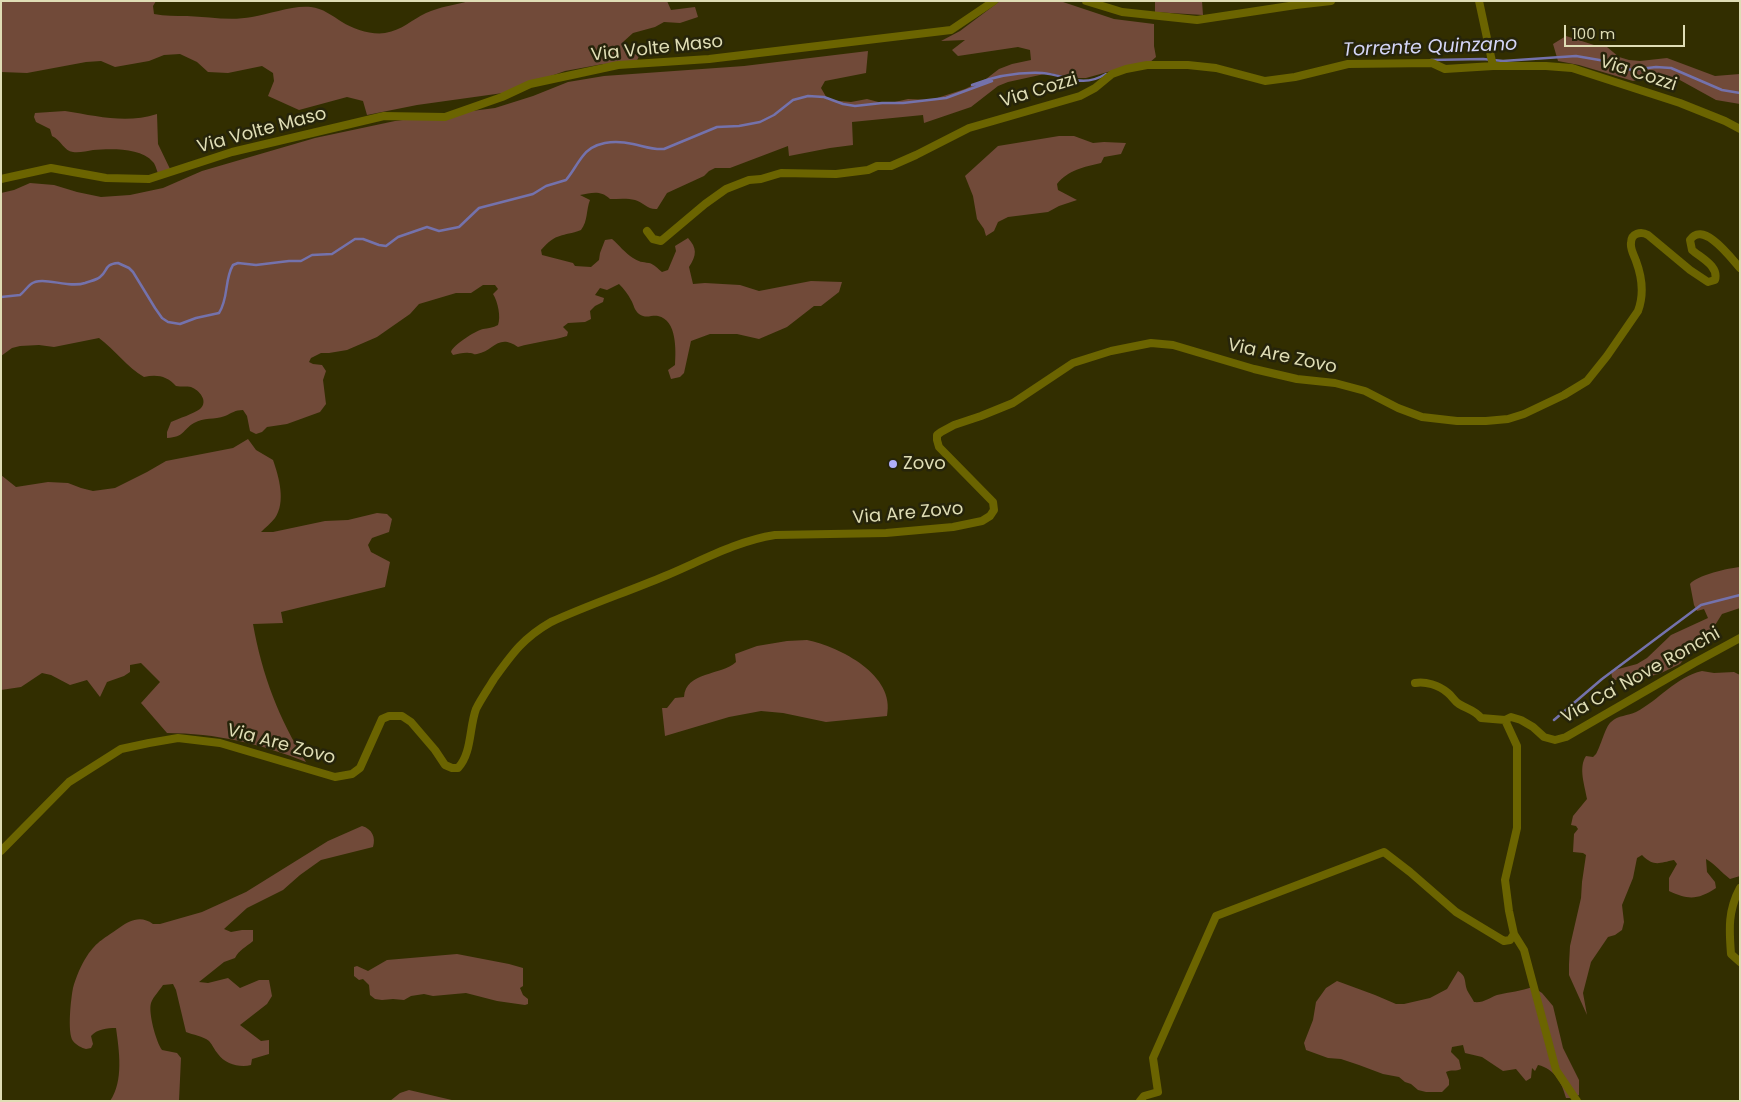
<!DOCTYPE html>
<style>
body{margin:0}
#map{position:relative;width:1741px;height:1102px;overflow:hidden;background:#322e00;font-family:Poppins,sans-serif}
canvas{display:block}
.frame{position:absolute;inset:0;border:2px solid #dfddb5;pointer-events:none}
.scale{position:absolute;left:1564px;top:25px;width:121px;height:22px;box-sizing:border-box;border:2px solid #dfddb5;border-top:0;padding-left:6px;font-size:15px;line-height:18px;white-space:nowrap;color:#dfddb5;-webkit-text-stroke:4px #26240a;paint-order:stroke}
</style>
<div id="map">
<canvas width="1741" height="1102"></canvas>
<div class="frame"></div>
<div class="scale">100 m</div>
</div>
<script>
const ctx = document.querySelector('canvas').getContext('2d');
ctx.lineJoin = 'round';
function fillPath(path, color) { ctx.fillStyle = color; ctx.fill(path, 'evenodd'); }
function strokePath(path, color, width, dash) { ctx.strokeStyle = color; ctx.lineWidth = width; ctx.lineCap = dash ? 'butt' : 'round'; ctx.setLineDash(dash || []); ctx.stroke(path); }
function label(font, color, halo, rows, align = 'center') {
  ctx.font = font + ' Poppins,sans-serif'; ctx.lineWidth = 5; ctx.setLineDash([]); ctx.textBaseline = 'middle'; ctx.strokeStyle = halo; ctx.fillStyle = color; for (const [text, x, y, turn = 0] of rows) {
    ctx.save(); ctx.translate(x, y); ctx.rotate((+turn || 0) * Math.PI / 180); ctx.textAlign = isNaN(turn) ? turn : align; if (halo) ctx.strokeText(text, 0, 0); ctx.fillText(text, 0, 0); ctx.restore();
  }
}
fillPath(new Path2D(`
 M1,1H156L153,6L154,14C165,16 175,16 187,16C209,17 231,21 252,17C270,14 293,5 311,7C322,8 333,16 342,22C353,29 371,35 385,33C403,30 411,20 426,13C439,7 455,5 469,1H667L671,10L695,7L698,17L680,23L664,22L655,27L633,33L623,42V48L639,56L636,63L603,64L565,71L503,93L417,105L367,115L363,101L347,97L299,110L268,96L274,81L273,73L262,66L228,73L208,72L197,62L180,54L164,55L149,61L115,67L101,61L86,62L27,73L1,72Z
 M1000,1H1060L1114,19L1154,24V46L1156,57L1149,63L1122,68L1086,78H1073L1049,73L1008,82L998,86L971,107L924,123L923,115L852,122L853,145L830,148L789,156L788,146L730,168H715L709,171L704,176L667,193L657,209C648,210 643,202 635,200C628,198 618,199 610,199C600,190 592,193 580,195L590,200C586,210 588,221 581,230C562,237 557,232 541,250L542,255L573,263L575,266L591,267L599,260L600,253L605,240L612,239C619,245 625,253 633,258C639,262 642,262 649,263C654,264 658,269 662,272L668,270L676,251L675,246L688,238C697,248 697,255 689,267L693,284L705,283L740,285L759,291L811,281L842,282L839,292L821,306H814L787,327L759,339L737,334H710L691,341L684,373L680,377L671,379L668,370L675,365C676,350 677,320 658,316C651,315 646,319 639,314C634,310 634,305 631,300C628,294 624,289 619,284L607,290L600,288L595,295L604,298L603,302L595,306L590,311L591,319L585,322L568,323L563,327L568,332L567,336C551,341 534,342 518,347C498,333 494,351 477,354C471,355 476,353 469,353C465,352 458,354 453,355L451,352C453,345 475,331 483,329C488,328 493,328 498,325C501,317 498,302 493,294L498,289L495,285H483L471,293H456L419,304L410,314L377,337L347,350L329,353H321L311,358L309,362L313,364L322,365L326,371L323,380L326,404L320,412L287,424L267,427L262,432L256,434L250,431L247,416L243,410C235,410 232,413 225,416C214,420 204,417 194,423C182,430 185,437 167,438V432L171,422C178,419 195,413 200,409C209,401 199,390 191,387C187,386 181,387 176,386C167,376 157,374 144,377C127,367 115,350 99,338L54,347L39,345L20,346L12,348L1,356V193L14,190L30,183L54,185L77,192L101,197L130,195L163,188L202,171L315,138L395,121L495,108L533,96L568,82L604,76L744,66L868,51L866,73L825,81L821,88L828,100L851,102L867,99L886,104L908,99L931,100L965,89L986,79L999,69L1012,64L1031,60L1030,50L1018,47L958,56L952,50L965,40L941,41L960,31Z
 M1155,1H1202L1203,15L1155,12Z
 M1566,36L1594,45L1607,47L1619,57L1629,60L1640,61L1667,58L1715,76L1740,74V104L1716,100L1678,79L1666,76L1660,75L1633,81L1579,65L1558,61L1553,44Z
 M65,111C97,116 126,124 157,114L158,144L171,171L159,176C157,172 156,165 153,162C140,147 110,149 93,150C87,151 79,153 73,152C64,151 61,140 52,136L50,129L36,122L34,117L35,113Z
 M1059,136H1074L1093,143L1104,142L1126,143L1121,154L1104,157L1101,163C1084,167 1068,170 1057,184L1058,190L1077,200L1059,206L1048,212L1008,217L998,222L994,231L986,236L984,229L977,219L973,196L965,176L998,146Z
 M248,439L256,450L273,460C279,477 286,502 275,518C271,523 265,528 261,532H273L325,521L348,520L377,513L387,514L392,519L389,532L372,538L368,545L371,552L390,562L385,587L281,612L283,623L253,624C262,675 279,719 306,762C262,744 215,733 167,733L141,703L160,682L141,663L130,665V672L124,676L107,682L100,697L87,680L70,685L51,675L42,673L21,687L1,690V475L16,487L48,482L68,483L81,488L93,491L115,488L147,472L166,461L233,448Z
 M1740,567V608L1722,614L1707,638L1693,648L1680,664L1659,674L1635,680L1624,678L1615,680L1612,677L1611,671L1637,664L1647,658L1671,635L1708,618L1704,609L1697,611L1694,605L1690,584C1697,575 1729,568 1740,567Z
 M807,640C840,647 896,675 887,716L826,722L783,713L761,711L729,717L665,736L662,708H667L675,698L684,697C686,671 721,676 736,662L735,654L757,646L787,641Z
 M1702,671L1714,673L1734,672L1740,675V876L1730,879C1721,872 1715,864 1706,859L1707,872L1715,882L1716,888C1698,900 1688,900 1669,891V878L1677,864L1674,860C1659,863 1654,867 1642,855L1637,858L1633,878L1622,905L1624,922L1622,930L1615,935L1608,937L1591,962L1583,993L1587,1015L1569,975V964L1570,946L1581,898L1582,882L1586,855L1583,853L1573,852L1574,834L1578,829L1576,826L1571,825L1573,816L1587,799C1585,786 1578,768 1586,756L1593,757L1596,754C1601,746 1605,727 1611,722C1618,715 1628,716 1636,712C1659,700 1676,677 1702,671Z
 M362,826C372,829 376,837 373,847L321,860L300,875L283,890L247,908L224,929L231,932L242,930H253V941C246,947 239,950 235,958L224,962L199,982L208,983L228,978L240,988L259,980H269L272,996L267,1004L240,1025L261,1041L269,1040V1054L252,1059L251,1065C240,1068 225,1064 218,1054C214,1050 213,1045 209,1041C203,1036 193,1035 186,1032L176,990L173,984L163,985C160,990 153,997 151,1003C148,1012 156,1042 162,1050L177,1053L181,1058L179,1101H110C124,1081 119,1050 116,1028C107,1028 97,1029 91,1036L93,1044L91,1048L86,1049C82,1048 76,1045 73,1041C67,1033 71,998 73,988C76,977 81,965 87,956C97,941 105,938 119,928C130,920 141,915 153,924H160L202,912L246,892L328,841Z
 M457,954L509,964L523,968V986L520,988L523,995L528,999V1004L525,1005L497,1001L466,993L433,996L424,994L411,996L404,1000L393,999L382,1000L375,999L370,995L369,985L363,979L359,980L354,976V967L357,966L368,971L387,960Z
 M1458,971C1467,976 1464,982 1467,990C1469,994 1472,998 1474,1002C1484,1003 1489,998 1497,995C1510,992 1521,991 1533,987L1542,993L1553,1006L1563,1048L1579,1080V1095L1573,1098H1566C1562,1083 1555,1069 1538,1065L1535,1071L1532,1068L1531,1078L1526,1081L1516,1069L1503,1071L1482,1057L1465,1053L1463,1045L1452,1047L1451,1052L1459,1060L1461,1069C1456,1072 1451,1069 1446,1072L1449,1080V1085L1442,1092H1426L1418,1090L1411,1084L1405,1082L1399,1077L1383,1074L1359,1065L1341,1059L1328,1058L1306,1050L1304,1043L1313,1020L1316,1002L1326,988L1337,981L1375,995L1396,1004H1404L1430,998L1447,989Z
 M409,1090L456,1101H390L400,1093Z`), '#714a39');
strokePath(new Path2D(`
 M1431,60L1483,59L1503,61L1576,56L1611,62L1631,70L1656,67L1671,68L1722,90L1740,93
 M1,297L20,295C24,292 27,287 31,284C42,275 68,289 85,283C90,281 97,280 100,277C108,271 104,264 118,263L129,268L133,272L155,308L162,318L168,322L180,324L196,318L219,313C229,298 224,280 233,265L238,263L256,265L289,261H301L312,255L332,254L355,239H363L379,245L386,246L398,237L427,227L439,231L459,227L479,208L533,194L546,186L566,180C572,173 576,165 582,157C593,141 615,140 633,144C643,146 653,150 664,149L717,127L739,126L760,122L774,115L793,100L808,96L824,97L843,104L855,106L882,103H903L946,98L992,81L972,85C995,76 1017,72 1042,73C1067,75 1081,89 1106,74
 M1554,720L1602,679L1701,605L1740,595`), '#7472ac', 2.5);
strokePath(new Path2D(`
 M1086,1L1122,12L1197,20L1296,5L1331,1
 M1479,1L1493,66H1546L1572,68L1680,103L1725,121L1740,129
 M1,179L51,168L106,178L149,179L232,152L384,116L445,117L502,97L530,84L618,65L709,59L951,30L994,1
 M647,231L653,239L661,241L705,204L726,189L749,180L761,179L781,173L836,174L868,170L877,166H891L916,155L969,128L1080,96L1095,88L1112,74L1126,69L1147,65H1188L1216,68L1265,81L1295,77L1348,64L1432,63L1445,69L1493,66
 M1415,683C1425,681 1439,685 1448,693C1452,696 1454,701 1459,704C1467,709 1475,710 1481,718L1505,720
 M1,851L69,782L121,749L149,743L178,738L220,743L335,777L352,774L360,768L382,719L389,716H402L411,722L435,750L445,765L452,768H458C472,753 469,728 476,709C481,699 488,689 494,679C512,654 523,638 551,622C588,605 627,592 665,576C701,561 736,541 775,535L886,533L953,527L982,521L990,516L994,510L993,502L939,447L937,440V435L941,432L954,425L981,416L1013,403L1073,363L1111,351L1151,343L1173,345L1254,369L1297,379L1335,383L1365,391L1398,408L1422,417L1457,421H1486L1508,419L1524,414L1564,395L1587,381L1607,356L1638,311C1644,295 1642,277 1636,261C1634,255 1630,249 1631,243C1631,233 1641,231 1648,235L1690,270L1708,282L1715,280C1719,266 1701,258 1692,250L1690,240C1703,220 1731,258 1740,268
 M1740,888C1728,910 1729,929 1731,954L1740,962
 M1140,1101L1144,1096L1158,1092L1153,1058L1216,916L1384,852L1410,872L1456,912L1504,941L1510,940L1514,934
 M1577,1101L1556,1070L1524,950L1514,934L1509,911L1505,880L1517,828V746L1505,720L1511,717L1521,720L1533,727L1544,737L1555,740L1566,737L1694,663L1740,638`), '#6b6400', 8);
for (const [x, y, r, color] of [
 [893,464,5,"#b0aefa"]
]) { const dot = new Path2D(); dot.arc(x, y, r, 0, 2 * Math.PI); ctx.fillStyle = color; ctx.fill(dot); strokePath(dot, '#26240a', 2); }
label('18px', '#dfddb5', '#26240a', [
 ["Via Volte Maso",657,49,-6],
 ["Via Cozzi",1638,74,18],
 ["Via Cozzi",1039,91,-17],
 ["Via Volte Maso",262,131,-15],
 ["Via Are Zovo",1282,357,12],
 ["Via Are Zovo",908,514,-5],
 ["Via Ca' Nove Ronchi",1641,676,-29],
 ["Via Are Zovo",281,745,15]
]);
label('18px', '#dfddb5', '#26240a', [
 ["Zovo",903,464]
], 'left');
label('italic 19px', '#d4d5f7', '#26240a', [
 ["Torrente Quinzano",1430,48,-2]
]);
</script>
